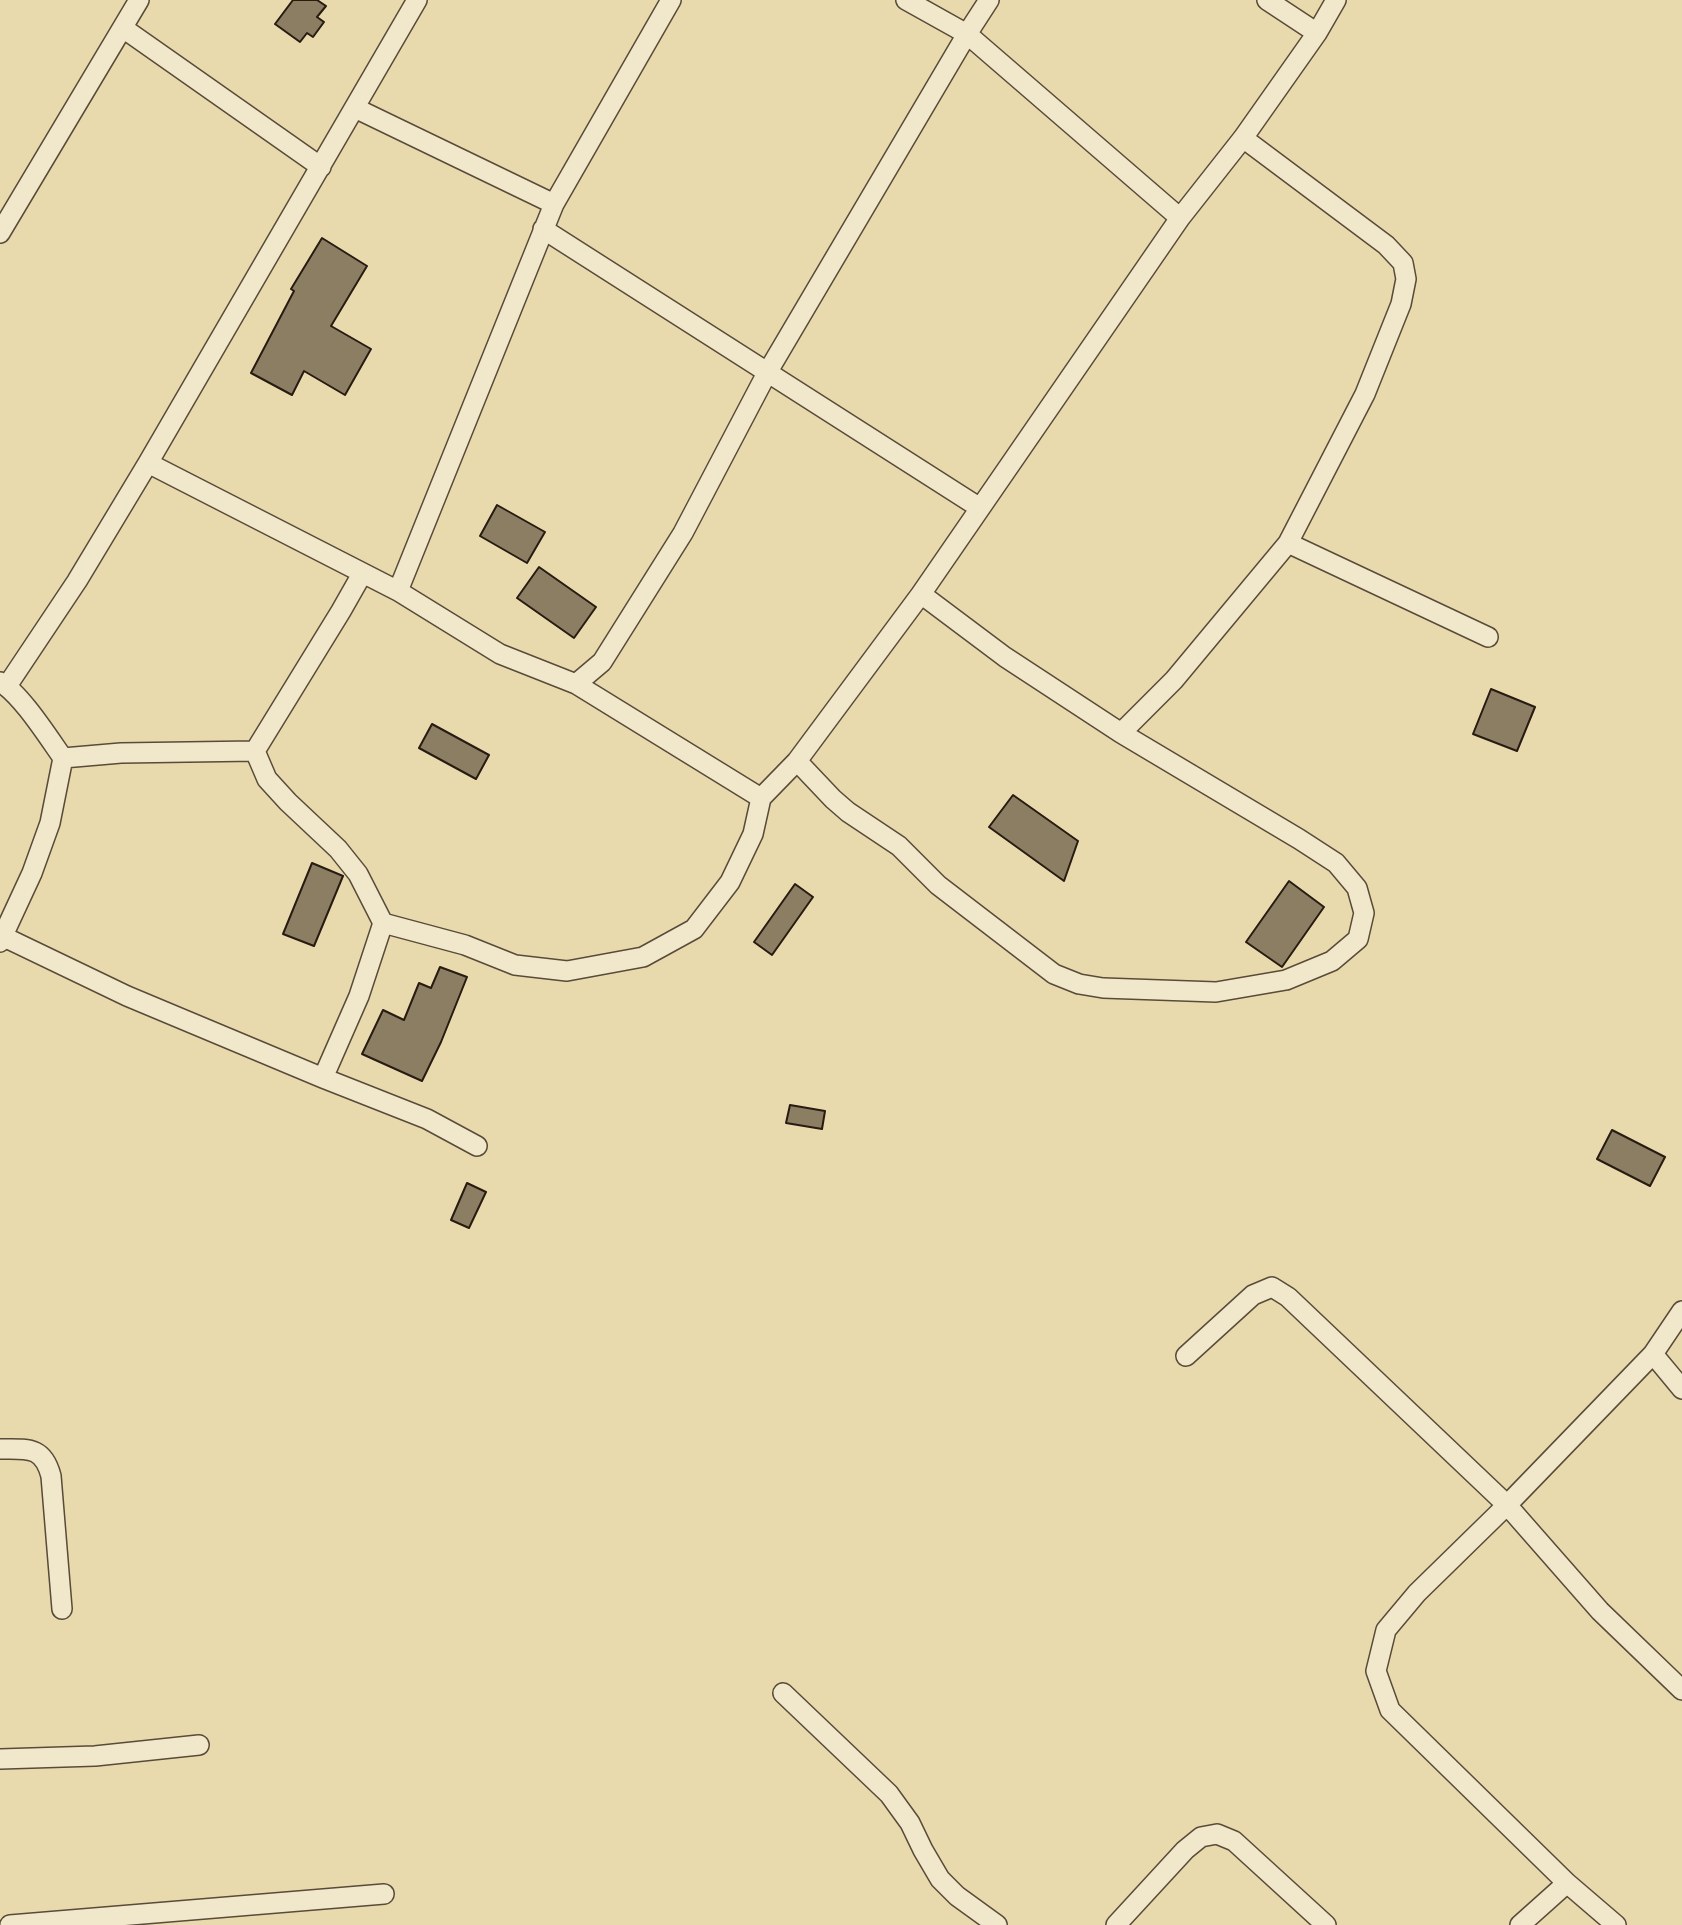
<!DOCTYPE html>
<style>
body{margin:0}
canvas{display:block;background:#e9daad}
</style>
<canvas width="1682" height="1925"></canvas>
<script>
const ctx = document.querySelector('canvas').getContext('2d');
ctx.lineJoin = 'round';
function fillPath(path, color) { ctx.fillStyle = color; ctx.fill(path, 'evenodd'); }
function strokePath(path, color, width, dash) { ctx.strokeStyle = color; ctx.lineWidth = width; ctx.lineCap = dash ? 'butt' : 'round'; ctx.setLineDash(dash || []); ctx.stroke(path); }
const building = new Path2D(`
 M293,0H317L326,6L317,17L324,22L313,37L307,33L300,42L275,24Z
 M322,238L367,266L331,326L371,349L345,395L304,371L292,395L251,373L294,291L291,289Z
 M497,505L545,532L527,563L480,536Z
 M539,567L596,607L574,638L517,598Z
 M1491,689L1535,707L1517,751L1473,734Z
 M432,724L489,755L476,779L419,748Z
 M1013,795L1078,841L1064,881L989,827Z
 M312,863L343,876L314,946L283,934Z
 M1289,881L1324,907L1282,967L1246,942Z
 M795,884L813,897L772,955L754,942Z
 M440,967L467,977L441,1042L422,1081L362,1054L383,1010L404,1020L419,983L431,988Z
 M790,1105L825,1111L822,1129L786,1123Z
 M1612,1130L1665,1157L1650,1186L1597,1159Z
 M467,1183L486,1192L469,1228L451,1220Z`);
fillPath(building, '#8c7e63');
strokePath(building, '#271b12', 2);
const street = new Path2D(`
 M906,0L967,34L1180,218
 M1267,0L1317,33
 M123,28L321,167
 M355,108L554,204
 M543,229L980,508
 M0,233L139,0
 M148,463L398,591L500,654L576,684L602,662L683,533L767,373L967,34L989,0
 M1288,543L1488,637
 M398,591L554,204L671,0
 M0,682C21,694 48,737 63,758L50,823L32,873L0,942
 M576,684L761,798L797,761L921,594
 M7,686L77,581L148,463L417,0
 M1121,733L1174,680L1288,543L1365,394L1401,304L1406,279L1403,263L1386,245L1243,138
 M255,751L267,779L288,802L338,849L358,874L383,923
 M63,758L121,753L255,751L341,611L362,574
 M797,761L833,799L848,812L899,846L938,885L1054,974L1079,984L1103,988L1216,992L1286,980L1332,961L1358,939L1364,913L1357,888L1336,863L1299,839L1121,733L1005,657L921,594L1180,218L1243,138L1317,33L1336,0
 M0,935L127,996L323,1078L427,1119L477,1146
 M323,1078L359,996L383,923L465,945L515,965L567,971L643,957L694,929L730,882L753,834L761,798
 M1653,1354L1682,1389
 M1186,1356L1253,1295L1272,1287L1288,1297L1507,1505L1600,1611L1682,1690
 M0,1449C28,1449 43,1446 51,1476L62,1609
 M783,1693L889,1794L910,1823L923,1850L940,1879L957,1896L997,1925
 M0,1759L95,1756L199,1745
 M10,1925L384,1894
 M1116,1925L1185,1850L1201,1837L1217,1834L1234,1841L1326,1925
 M1520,1925L1567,1883
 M1616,1925L1567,1883L1390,1710L1376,1671L1386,1630L1417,1593L1507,1505L1653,1354L1682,1311`);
strokePath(street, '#584b39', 22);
strokePath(street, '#f1e7ca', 19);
</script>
